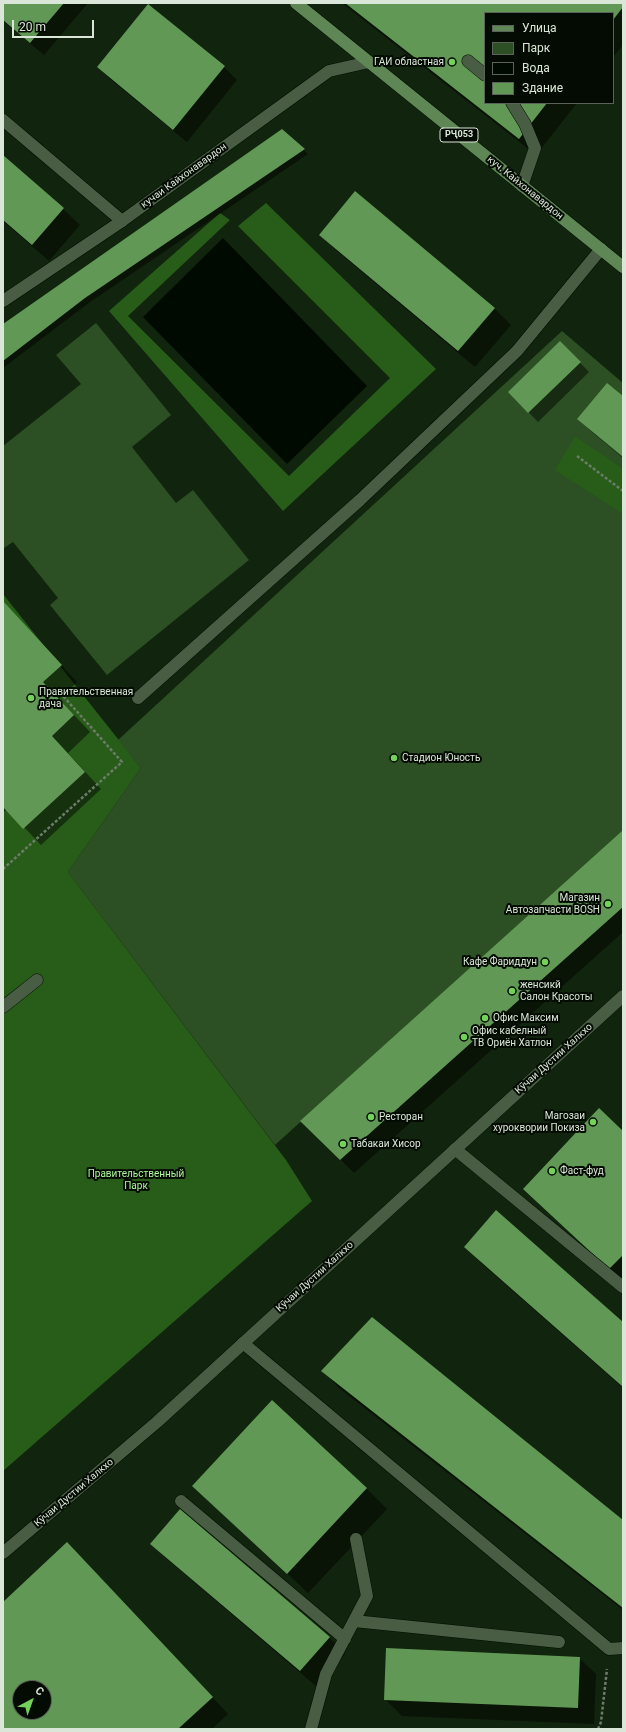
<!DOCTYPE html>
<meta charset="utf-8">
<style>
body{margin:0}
#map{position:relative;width:626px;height:1732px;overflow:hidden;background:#11240d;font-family:Roboto,sans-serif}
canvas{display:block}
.frame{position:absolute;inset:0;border:4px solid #dae6d7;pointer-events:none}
.legend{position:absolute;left:484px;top:12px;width:130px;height:92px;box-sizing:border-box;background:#040b03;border:1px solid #5a6358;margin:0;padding:5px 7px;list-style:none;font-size:12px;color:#dae6d7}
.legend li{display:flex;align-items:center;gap:8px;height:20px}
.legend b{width:20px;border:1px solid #5a6358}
.north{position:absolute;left:12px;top:1680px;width:40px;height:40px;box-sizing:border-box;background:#040b03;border:1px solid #5a6358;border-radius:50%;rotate:41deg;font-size:11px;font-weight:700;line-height:16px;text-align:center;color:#dae6d7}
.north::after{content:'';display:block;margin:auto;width:14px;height:18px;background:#74d25b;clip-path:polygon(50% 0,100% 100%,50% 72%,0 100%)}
.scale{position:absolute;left:12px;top:20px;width:82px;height:18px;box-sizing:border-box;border:2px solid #dae6d7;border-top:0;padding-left:5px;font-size:12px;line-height:14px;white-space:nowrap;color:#dae6d7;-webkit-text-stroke:3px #040b03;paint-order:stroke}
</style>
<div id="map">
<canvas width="626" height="1732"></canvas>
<div class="frame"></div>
<ul class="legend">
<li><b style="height:5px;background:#5f8755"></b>Улица</li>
<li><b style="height:11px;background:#2c4f23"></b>Парк</li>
<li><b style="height:11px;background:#000a00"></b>Вода</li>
<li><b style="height:11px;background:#629855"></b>Здание</li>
</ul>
<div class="north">С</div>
<div class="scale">20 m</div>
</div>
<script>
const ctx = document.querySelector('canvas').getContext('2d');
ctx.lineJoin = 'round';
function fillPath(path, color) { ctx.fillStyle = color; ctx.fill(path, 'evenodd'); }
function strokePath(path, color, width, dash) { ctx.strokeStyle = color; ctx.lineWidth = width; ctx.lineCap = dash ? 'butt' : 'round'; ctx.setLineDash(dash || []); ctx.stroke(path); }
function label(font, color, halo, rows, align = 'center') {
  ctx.font = font + ' Roboto,sans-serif'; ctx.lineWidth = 4; ctx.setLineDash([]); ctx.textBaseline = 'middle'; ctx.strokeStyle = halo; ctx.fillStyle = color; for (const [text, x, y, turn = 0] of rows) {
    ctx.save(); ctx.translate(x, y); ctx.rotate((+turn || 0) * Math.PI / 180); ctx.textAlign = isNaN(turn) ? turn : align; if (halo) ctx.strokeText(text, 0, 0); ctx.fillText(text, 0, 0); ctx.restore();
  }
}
fillPath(new Path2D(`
 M96,323L171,415L132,447L176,503L193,490L249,560L107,675L50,605L58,598L13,542L4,548L3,546V446L81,384L56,355Z
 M562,331L623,383V830L275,1145L68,872L141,768L118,740Z`), '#2c4f23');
fillPath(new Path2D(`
 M266,203L436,369L283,511L109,311L220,213L230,220L128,316L289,476L390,378L238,226Z
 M575,436L623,469V514L555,470Z
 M3,594L141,768L68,872L286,1160L312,1201L3,1471Z`), '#285c19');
fillPath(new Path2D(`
 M223,238L367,386L287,464L143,317Z`), '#000a00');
fillPath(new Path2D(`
 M3,3H88L44,55L3,21Z
 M342,3H623V45L613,57V13H485V103H577L536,155Z
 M98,67H224L237,80L187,142L111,80Z
 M282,130L308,154L90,302L3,368V325Z
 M3,157L63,209L80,225L49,261L3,221Z
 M320,235L494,308L511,325L475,367L337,251Z
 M560,342L589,372L538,422L509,392Z
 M623,397V458L592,432L578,419Z
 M3,602L77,682L59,699L90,732L68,753L101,789L41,845L7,809L3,813Z
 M623,831V932L354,1173L302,1121Z
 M623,1132V1282L525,1189Z
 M465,1246L623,1323V1388L481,1263Z
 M323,1371L623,1521V1610L339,1388Z
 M194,1486L366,1488L387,1509L308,1593Z
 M151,1544L329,1637L345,1654L317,1687L168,1560Z
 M83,1559L228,1714L212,1729H3V1603ZM20,1688H44V1712H20Z
 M579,1658L596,1674L594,1724L402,1716L385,1699Z`), '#0007');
fillPath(new Path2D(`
 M3,3H64L30,43L3,20Z
 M345,3H623V7L613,20V13H485V103H547L519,139Z
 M148,4L225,66L173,130L97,67Z
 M282,129L305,149L85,298L3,361V324Z
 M3,155L64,208L32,245L3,220Z
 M355,191L495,308L458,351L319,235Z
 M560,341L581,362L528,413L508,392Z
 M607,383L623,396V457L577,419Z
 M3,601L62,665L43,682L74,715L52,736L85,772L23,829L3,807Z
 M623,830V907L340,1160L300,1121Z
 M599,1108L623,1131V1255L609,1269L523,1189Z
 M496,1210L623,1322V1387L464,1247Z
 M372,1317L623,1520V1608L321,1371Z
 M272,1400L367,1488L287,1574L192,1486Z
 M180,1509L330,1637L300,1671L150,1544Z
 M67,1542L213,1697L178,1729H3V1602ZM20,1688H44V1712H20Z
 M386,1648L580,1657L578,1708L384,1700Z`), '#629855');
const service = new Path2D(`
 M468,61L485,75
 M512,103L525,124L535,148L522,186
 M3,120L122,221
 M138,698L360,500L517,351L601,249
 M3,1007L37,980
 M455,1149L623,1287
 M243,1343L609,1649L623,1648`);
const minor = new Path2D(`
 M3,301L122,221L329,71L369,62
 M181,1501L345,1639
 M354,1621L559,1642
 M311,1729L326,1674L367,1596L356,1539`);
const tertiary = new Path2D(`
 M3,1553L157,1422L623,996`);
const primary = new Path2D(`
 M296,3L623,267`);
strokePath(service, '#000d00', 13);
strokePath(minor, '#000d00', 13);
strokePath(tertiary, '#000d00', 13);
strokePath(primary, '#000d00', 13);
strokePath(new Path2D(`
 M577,456L623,491
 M3,869L122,762L56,688
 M598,1729L601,1722L607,1669`), '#6c7c69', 2.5, [3, 2]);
strokePath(service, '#485d43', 12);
strokePath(minor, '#485d43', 12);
strokePath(tertiary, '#485d43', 12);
strokePath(primary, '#5f8755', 12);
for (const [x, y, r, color] of [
 [452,62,4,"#74d25b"],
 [31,698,4,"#74d25b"],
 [394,758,4,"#74d25b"],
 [608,904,4,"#74d25b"],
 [545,962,4,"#74d25b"],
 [512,991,4,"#74d25b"],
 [485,1018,4,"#74d25b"],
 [464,1037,4,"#74d25b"],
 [371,1117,4,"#74d25b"],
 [593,1122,4,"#74d25b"],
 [343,1144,4,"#74d25b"],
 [552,1171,4,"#74d25b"]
]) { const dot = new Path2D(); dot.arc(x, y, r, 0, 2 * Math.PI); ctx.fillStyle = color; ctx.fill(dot); strokePath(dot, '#040b03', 1.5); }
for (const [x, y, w] of [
 [459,135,38]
]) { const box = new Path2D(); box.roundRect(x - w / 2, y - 7, w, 14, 3); ctx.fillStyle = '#040b03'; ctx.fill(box); strokePath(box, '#dae6d7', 1); }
label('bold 9px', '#dae6d7', null, [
 ["РҶ053",459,135]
]);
label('10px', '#dae6d7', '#040b03', [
 ["ГАИ областная",444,62,"right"],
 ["Правительственная",39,692],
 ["дача",39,704],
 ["Стадион Юность",402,758],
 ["Магазин",600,898,"right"],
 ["Автозапчасти BOSH",600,910,"right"],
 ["Кафе Фариддун",537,962,"right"],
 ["женсикй",520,985],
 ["Салон Красоты",520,997],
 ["Офис Максим",493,1018],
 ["Офис кабелный",472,1031],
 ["ТВ Ориён Хатлон",472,1043],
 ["Магозаи",585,1116,"right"],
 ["хуроквории Покиза",585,1128,"right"],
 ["Ресторан",379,1117],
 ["Табакаи Хисор",351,1144],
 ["Фаст-фуд",560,1171]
], 'left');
label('10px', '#dae6d7', '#040b03', [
 ["кучаи Кайхонавардон",184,176,-36],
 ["куч. Кайхонавардон",525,188,39],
 ["Кӯчаи Дустии Халкхо",554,1059,-42],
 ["Кӯчаи Дустии Халкхо",315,1277,-42],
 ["Кӯчаи Дустии Халкхо",74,1493,-40]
]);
label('10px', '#acf699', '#040b03', [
 ["Правительственный",136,1174],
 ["Парк",136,1186]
]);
</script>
